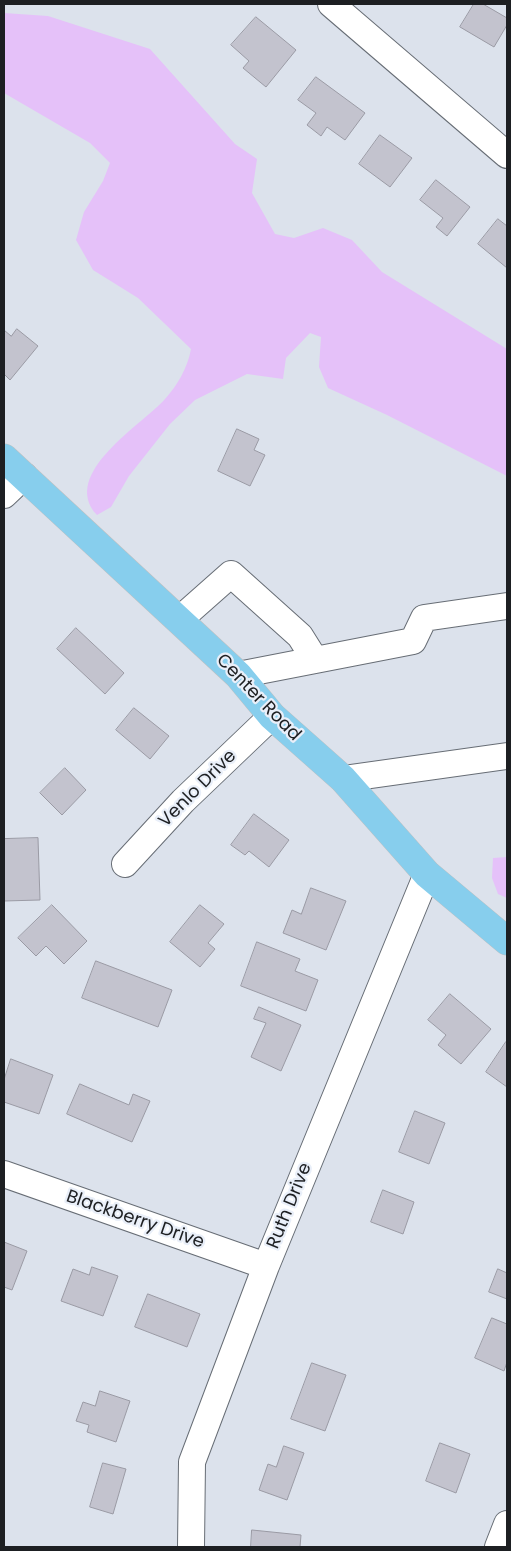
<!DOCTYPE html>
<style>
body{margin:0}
#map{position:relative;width:511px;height:1551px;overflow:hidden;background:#dce2ec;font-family:Poppins,sans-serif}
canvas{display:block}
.frame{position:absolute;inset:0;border:5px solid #1d1f22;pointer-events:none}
</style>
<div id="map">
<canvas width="511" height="1551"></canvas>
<div class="frame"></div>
</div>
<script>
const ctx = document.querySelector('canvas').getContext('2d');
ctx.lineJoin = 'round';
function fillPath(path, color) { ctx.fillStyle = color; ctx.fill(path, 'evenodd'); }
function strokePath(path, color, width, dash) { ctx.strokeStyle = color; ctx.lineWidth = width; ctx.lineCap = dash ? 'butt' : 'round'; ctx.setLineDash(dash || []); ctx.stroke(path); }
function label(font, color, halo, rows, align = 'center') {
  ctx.font = font + ' Poppins,sans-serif'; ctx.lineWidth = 4.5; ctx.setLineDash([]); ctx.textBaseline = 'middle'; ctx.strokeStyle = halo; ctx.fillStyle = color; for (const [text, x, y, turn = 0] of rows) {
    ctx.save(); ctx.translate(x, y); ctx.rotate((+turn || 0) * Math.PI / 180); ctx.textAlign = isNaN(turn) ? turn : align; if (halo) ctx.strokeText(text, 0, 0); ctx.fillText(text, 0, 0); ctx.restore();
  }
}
fillPath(new Path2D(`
 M4,13L48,16L150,49L235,144L257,159L252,193L275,234L294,238L323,228L352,240L382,272L507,349V476L387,415L328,388L319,367L321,337L310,333L286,358L283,379L247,374L195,400L170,424L129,476L111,507L97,515C59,474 143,424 165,399C177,386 188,367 191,349L138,298L93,270L76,240L84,212L103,181L110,163L90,143L4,93Z
 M507,857V898L498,894L492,878L493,858Z`), '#e5c1f9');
const building = new Path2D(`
 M474,4H483L507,18V25L494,47L460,27Z
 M256,17L296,50L266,87L243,68L249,61L231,45Z
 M316,77L365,113L345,140L327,127L321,136L307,125L316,113L298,100Z
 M380,135L412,158L390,187L359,164Z
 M436,180L470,207L447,236L436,227L443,218L420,200Z
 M498,219L507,226V268L478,244Z
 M17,329L38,346L10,380L4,374V330L11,336Z
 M237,429L259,439L254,450L265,455L250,486L218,471Z
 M76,628L124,673L105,694L57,649Z
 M134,708L169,736L150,759L116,730Z
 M65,768L86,790L62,815L40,793Z
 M254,814L289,840L269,867L249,851L245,855L231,845Z
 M38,838L40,900L4,901V839Z
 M311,888L346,901L326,950L283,933L292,910L301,914Z
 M52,905L87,941L64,964L46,946L36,956L18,938Z
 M200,905L224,924L208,943L215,949L200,967L170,942Z
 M257,942L300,959L295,971L318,980L306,1011L241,986Z
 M96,961L172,990L158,1027L82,998Z
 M450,994L491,1029L461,1064L438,1045L446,1035L428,1020Z
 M259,1007L301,1025L281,1071L251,1057L266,1023L254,1019Z
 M506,1042L507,1043V1087L486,1072Z
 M11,1059L53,1075L39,1114L4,1102V1080Z
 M80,1084L129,1105L133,1094L150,1101L132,1142L67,1114Z
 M415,1111L445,1123L429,1164L399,1152Z
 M383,1190L414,1202L403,1234L371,1222Z
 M4,1242L27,1251L12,1290L4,1287Z
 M92,1267L118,1276L103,1316L61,1301L73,1269L89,1275Z
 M498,1269L507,1273V1299L489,1292Z
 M148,1294L200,1314L187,1347L135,1327Z
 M492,1318L507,1324V1362L504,1371L475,1358Z
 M312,1363L346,1375L325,1431L291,1419Z
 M100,1391L130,1401L116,1442L87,1432L89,1425L76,1421L83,1402L95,1406Z
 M440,1443L470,1454L456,1493L426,1481Z
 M284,1446L304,1453L287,1500L259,1490L268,1464L276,1467Z
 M103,1463L126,1469L113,1514L90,1507Z
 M252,1530L301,1535L300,1547H251Z`);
fillPath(building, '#c3c3ce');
strokePath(building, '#9a9aa4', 1);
const minor = new Path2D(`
 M331,4L507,155
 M4,495L24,476
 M179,620L231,574L300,636L315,660
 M238,675L413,641L424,618L507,606
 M343,779L507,756
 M125,864L183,801L272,716
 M4,1174L266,1266
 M191,1547L192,1462L266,1266L427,874
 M498,1547L507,1524`);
const major = new Path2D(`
 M4,458L238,675L272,716L343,779L427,874L507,941`);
strokePath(minor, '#676d75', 28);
strokePath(major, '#c0c0c1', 29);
strokePath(minor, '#fff', 26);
strokePath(major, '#87ceed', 28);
label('18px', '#1d1f22', '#e9eff9', [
 ["Center Road",258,698,46],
 ["Venlo Drive",198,789,-45],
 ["Ruth Drive",290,1206,-68],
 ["Blackberry Drive",135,1220,19]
]);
</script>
